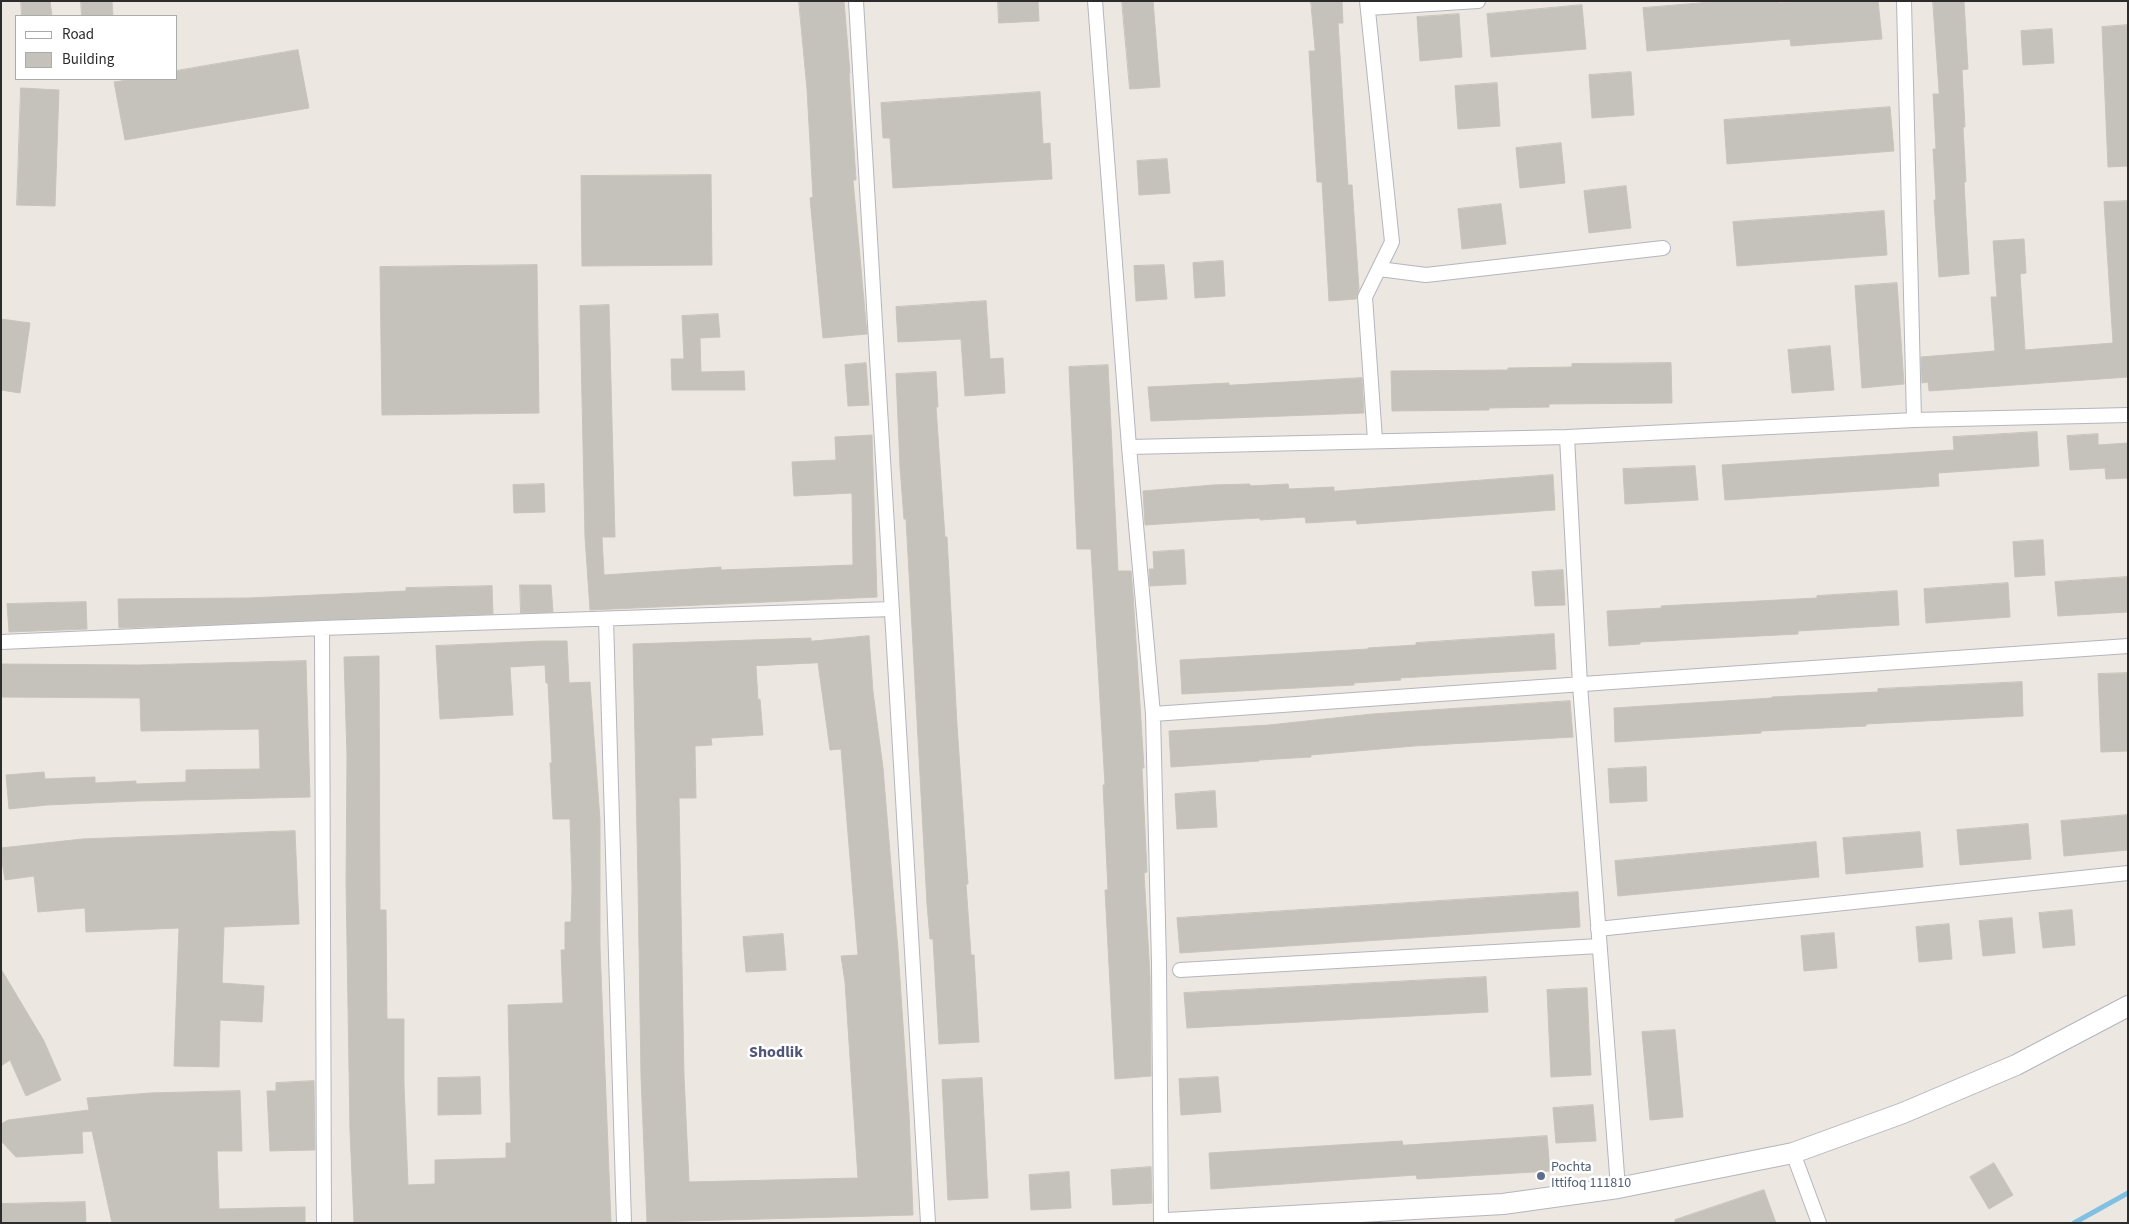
<!DOCTYPE html>
<style>
body{margin:0}
#map{position:relative;width:2129px;height:1224px;overflow:hidden;background:#ece8e1;font-family:"Source Sans 3",sans-serif}
canvas{display:block}
.frame{position:absolute;inset:0;border:2px solid #2c2c2c;pointer-events:none}
.legend{position:absolute;left:15px;top:15px;width:162px;height:65px;box-sizing:border-box;background:#fff;border:1px solid #ababab;margin:0;padding:6px 9px;list-style:none;font-size:15px;color:#2c2c2c}
.legend li{display:flex;align-items:center;gap:10px;height:25px}
.legend b{width:25px;border:1px solid #ababab}
</style>
<div id="map">
<canvas width="2129" height="1224"></canvas>
<div class="frame"></div>
<ul class="legend">
<li><b style="height:6px;background:#fff"></b>Road</li>
<li><b style="height:14px;background:#c5c2bc"></b>Building</li>
</ul>
</div>
<script>
const ctx = document.querySelector('canvas').getContext('2d');
ctx.lineJoin = 'round';
function strokePath(path, color, width, dash) { ctx.strokeStyle = color; ctx.lineWidth = width; ctx.lineCap = dash ? 'butt' : 'round'; ctx.setLineDash(dash || []); ctx.stroke(path); }
function fillPath(path, color) { ctx.fillStyle = color; ctx.fill(path, 'evenodd'); }
function label(font, color, halo, rows, align = 'center') {
  ctx.font = font + ' "Source Sans 3",sans-serif'; ctx.lineWidth = 5; ctx.setLineDash([]); ctx.textBaseline = 'middle'; ctx.strokeStyle = halo; ctx.fillStyle = color; for (const [text, x, y, turn = 0] of rows) {
    ctx.save(); ctx.translate(x, y); ctx.rotate((+turn || 0) * Math.PI / 180); ctx.textAlign = isNaN(turn) ? turn : align; if (halo) ctx.strokeText(text, 0, 0); ctx.fillText(text, 0, 0); ctx.restore();
  }
}
strokePath(new Path2D(`
 M2074,1223L2128,1193`), '#80c1e2', 5);
const building = new Path2D(`
 M21,1H50L52,16H22Z
 M81,1H112L113,16H82Z
 M799,1H844L850,73H849L856,180H853L867,334L823,338L810,198L813,197L807,89Z
 M998,1H1038L1039,21L999,23Z
 M1122,1H1153L1160,87L1130,89Z
 M1311,1H1342L1343,23H1338L1348,185H1352L1359,289L1356,299L1329,301L1322,182H1317L1309,51H1315Z
 M1724,1H1779V3L1805,1H1878L1882,39L1791,46L1790,39L1647,51L1643,8Z
 M1933,1H1964L1968,69L1962,70L1965,127H1963L1966,182H1964L1969,274L1939,277L1934,200H1936L1933,149H1936L1933,94H1939Z
 M1582,5L1586,49L1491,57L1487,14Z
 M1459,14L1462,57L1420,61L1417,17Z
 M2128,25V166L2108,167L2102,27Z
 M2052,29L2054,63L2023,65L2021,31Z
 M298,50L309,108L125,140L114,82L133,79H176V71Z
 M1631,72L1634,115L1592,118L1589,75Z
 M1497,83L1500,126L1458,129L1455,86Z
 M21,88L59,90L55,206L17,205Z
 M1040,92L1043,144L1050,143L1052,179L893,188L890,138H883L881,103Z
 M1890,107L1894,151L1727,164L1724,120Z
 M1561,143L1565,183L1520,188L1516,148Z
 M1167,159L1170,193L1139,195L1137,161Z
 M711,175L712,265L582,266L581,176Z
 M1626,186L1631,228L1589,233L1584,191Z
 M2128,201V377L1929,391L1928,382L1922,383L1921,357L1995,351L1991,297H1997L1993,241L2024,239L2026,273L2020,274L2025,350L2113,343L2104,202Z
 M1501,204L1506,244L1462,249L1458,209Z
 M1884,211L1887,255L1737,266L1733,222Z
 M1223,261L1225,296L1195,298L1193,263Z
 M537,265L539,413L382,415L380,267Z
 M1164,265L1167,299L1136,301L1134,266Z
 M1897,283L1904,384L1862,388L1855,286Z
 M986,301L990,359L1003,358L1005,393L965,396L961,339L898,342L896,307Z
 M609,305L615,537H602L604,575L721,567V570L853,565L852,493L794,496L792,462L836,460L835,437L872,435L877,597L590,610L585,537L580,306Z
 M718,314L720,337L700,338L701,372L744,371L745,390H672L671,359H684L682,316Z
 M1,319L30,323L20,393L1,390Z
 M1830,346L1834,390L1792,393L1788,350Z
 M866,363L869,405L848,406L845,365Z
 M1671,363L1672,403L1549,404V407L1489,408V410L1392,411L1391,371L1508,370V368L1572,367V364Z
 M1108,365L1118,571H1131L1133,594L1144,768H1142L1147,872L1144,873L1150,976L1151,1076L1115,1079L1105,890H1108L1103,785H1105L1091,549H1077L1069,367Z
 M936,372L938,407H936L945,537H947L957,725L968,884H966L971,955H974L979,1042L939,1044L933,939H930L927,904L910,591L906,519H904L900,467L896,374Z
 M1362,378L1364,413L1151,421L1148,387L1229,383V385Z
 M2037,432L2039,466L1938,473L1939,486L1725,500L1722,465L1954,450L1953,437Z
 M2098,434V445L2128,443V478L2106,479L2105,468L2070,470L2067,436Z
 M1695,466L1698,500L1625,504L1623,469Z
 M1553,475L1555,510L1357,524L1356,520L1306,523L1305,517L1260,520V518L1222,520L1145,525L1143,491L1213,485L1250,484V486L1288,484L1289,489L1334,487V491Z
 M544,484L545,512L514,513L513,485Z
 M2043,540L2045,575L2015,577L2013,542Z
 M1184,550L1186,584L1150,586L1149,569H1154L1153,552Z
 M1563,570L1565,605L1535,606L1532,572Z
 M2127,577L2128,612L2058,616L2055,582Z
 M2008,583L2010,617L1926,623L1924,589Z
 M520,585H551L553,612L521,613Z
 M492,586L493,614L119,628L118,599L248,598L406,591V588Z
 M1897,591L1899,625L1798,631V634L1640,642V644L1609,646L1607,611L1662,608L1661,606L1817,598V596Z
 M86,602L87,629L9,632L7,604Z
 M1554,634L1556,669L1400,678L1401,680L1354,683V685L1182,694L1180,660L1368,649V648L1416,645V643Z
 M869,636L873,692L883,768L898,950L909,1113L913,1215L647,1222L641,1077L638,882L633,644L811,638V641ZM818,663L830,750L841,749L858,955L841,956L845,982L858,1178L689,1182L684,1076L679,798H696L695,746L712,745L711,738L763,735L760,699L758,700L756,666Z
 M542,641H567L569,683L590,682L600,820V947L611,1222L354,1223L350,1131L346,883L347,757L344,657L379,656L380,910H386L387,1019H404V1084L408,1185L435,1184V1160L506,1158V1143H511L508,1005L563,1003L561,950H565V922H571L572,888L570,819H553L550,763H552L548,683H546L545,665L510,667L513,715L440,719L436,646Z
 M306,661L310,797L138,801L47,805L9,809L6,775L44,772L45,779L95,777V783L136,781V784L186,782V770L260,769L259,729L141,731L140,698L1,697V664L139,665Z
 M2128,673V751L2101,752L2098,674Z
 M2022,682L2023,716L1866,724V726L1761,731V733L1615,742L1614,708L1772,698V697L1878,692V689Z
 M1570,701L1573,737L1414,746L1311,755V757L1259,760V761L1171,767L1169,731L1269,725L1372,714Z
 M1646,767L1647,801L1610,803L1608,769Z
 M1215,791L1217,827L1177,829L1175,794Z
 M2128,815V850L2064,856L2061,821Z
 M2028,824L2031,859L1960,865L1957,830Z
 M295,831L299,924L224,927L222,983L264,986L262,1022L220,1020L219,1067L174,1066L179,928L86,932L85,908L38,912L34,876L5,880L1,855V848L82,839Z
 M1920,832L1923,867L1846,874L1843,838Z
 M1816,842L1819,877L1618,896L1615,861Z
 M1578,892L1580,927L1180,953L1177,918Z
 M2072,910L2075,945L2043,948L2039,913Z
 M2012,918L2015,953L1983,956L1979,921Z
 M1949,924L1952,959L1919,962L1916,927Z
 M1834,933L1837,968L1804,971L1801,936Z
 M783,934L786,970L746,972L743,937Z
 M1,969L44,1041L61,1080L26,1096L10,1060L1,1066Z
 M1486,977L1488,1012L1187,1028L1184,993Z
 M1587,988L1591,1075L1551,1077L1547,990Z
 M1675,1030L1683,1117L1650,1120L1642,1032Z
 M480,1077L481,1114L438,1115V1078Z
 M1218,1077L1221,1112L1181,1115L1179,1079Z
 M982,1078L988,1198L948,1200L942,1080Z
 M314,1081L315,1150L270,1151L267,1091H276V1083Z
 M240,1091L242,1151H217L219,1209L305,1207V1223H112L92,1131L82,1132L83,1153L16,1157L1,1141V1124L8,1120L89,1110L87,1098L150,1093Z
 M1593,1105L1596,1141L1556,1143L1553,1108Z
 M1547,1136L1550,1171L1417,1179L1416,1175L1211,1189L1209,1153L1402,1141L1403,1145Z
 M1994,1163L2013,1195L1989,1209L1970,1177Z
 M1151,1167L1152,1203L1113,1205L1111,1170Z
 M1069,1172L1071,1208L1031,1210L1029,1175Z
 M1764,1190L1776,1223H1675V1220Z
 M85,1202L86,1223H1V1204Z`);
fillPath(building, '#c5c2bc');
strokePath(building, '#c8c4ba', 1);
const street = new Path2D(`
 M856,1L928,1223
 M1095,1L1129,447L1153,714L1159,964L1161,1223
 M1367,1L1392,242L1365,297L1375,440
 M1904,1L1914,420
 M1368,8L1478,1
 M1379,269L1426,275L1663,248
 M1567,437L1580,685L1618,1188
 M1129,447L1567,437L1914,420L2128,415
 M606,619L624,1223
 M322,628L324,1223
 M1,642L322,628L892,609
 M1153,714L2128,646
 M1598,929L2128,873
 M1180,970L1599,946
 M1793,1153L1819,1223`);
const secondary = new Path2D(`
 M1167,1223L1503,1204L1618,1188L1793,1153L1903,1113L2016,1065L2128,1006`);
strokePath(street, '#b4b5be', 16);
strokePath(secondary, '#b4b5be', 22);
strokePath(street, '#fff', 14);
strokePath(secondary, '#fff', 20);
for (const [x, y, r, color] of [
 [1541,1176,5,"#5c6f8a"]
]) { const dot = new Path2D(); dot.arc(x, y, r, 0, 2 * Math.PI); ctx.fillStyle = color; ctx.fill(dot); strokePath(dot, '#fff', 2); }
label('14px', '#4e5e75', '#fff', [
 ["Pochta",1551,1168],
 ["Ittifoq 111810",1551,1184]
], 'left');
label('bold 16px', '#515678', '#fff', [
 ["Shodlik",776,1053]
]);
</script>
